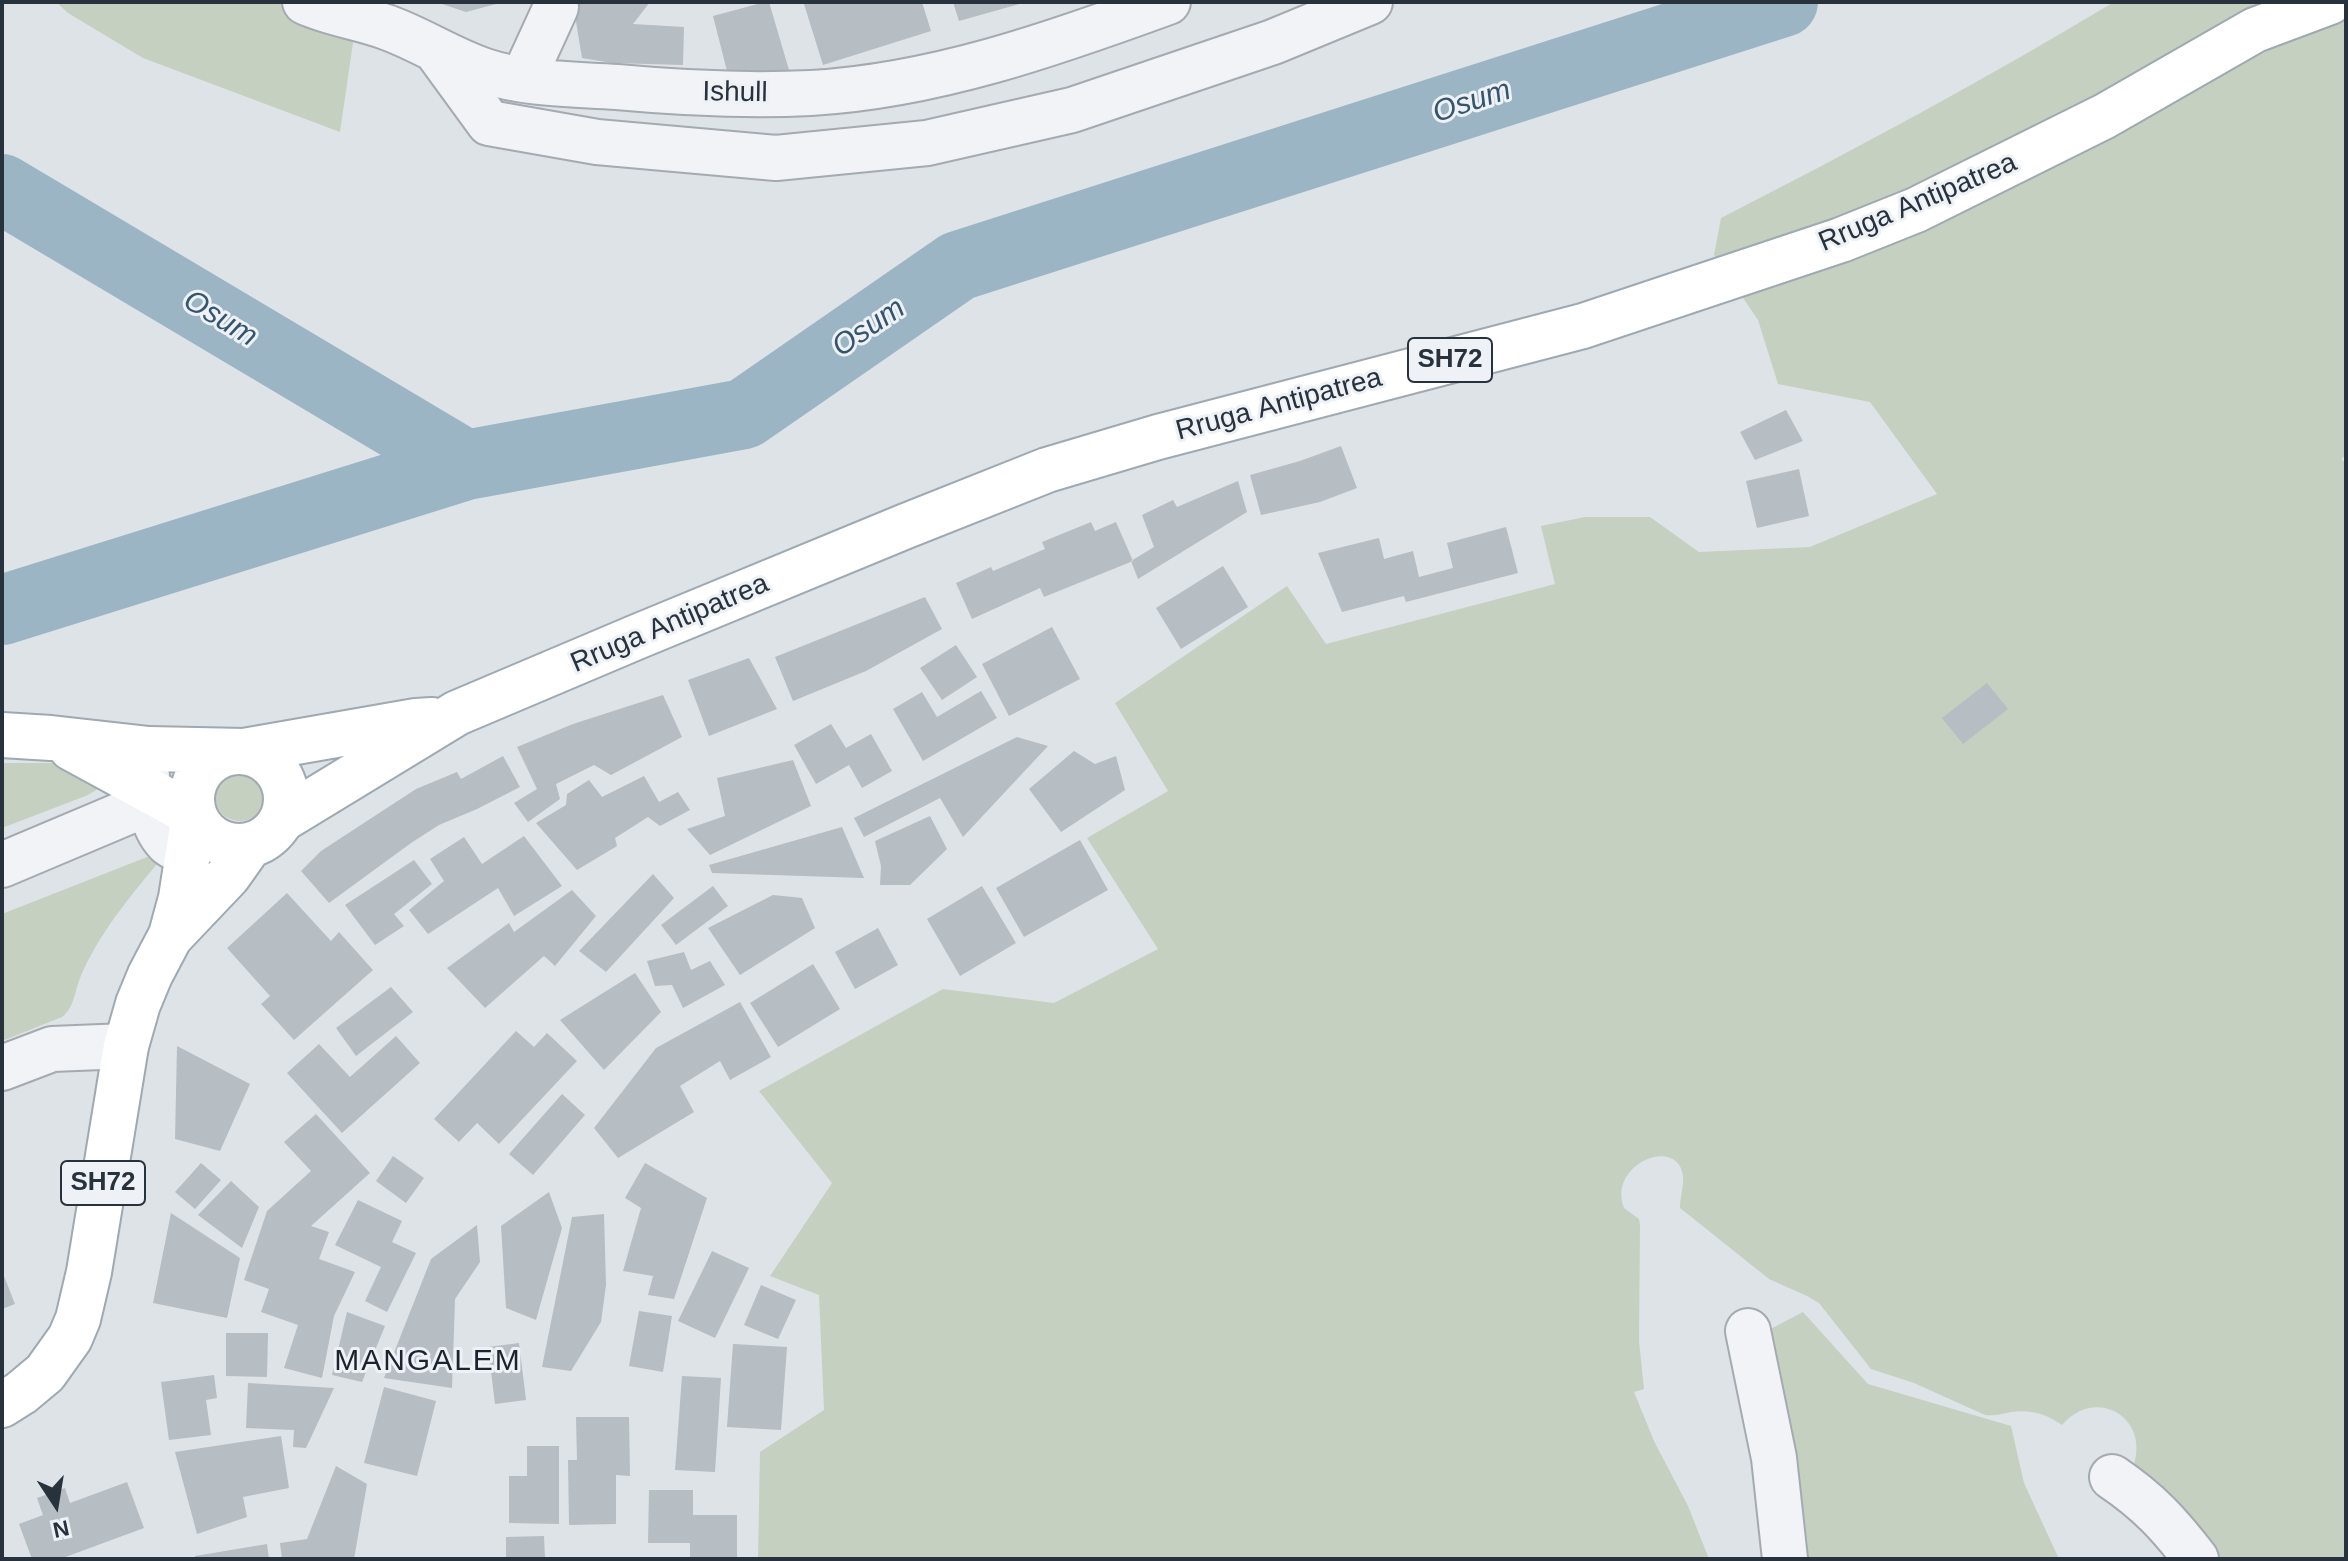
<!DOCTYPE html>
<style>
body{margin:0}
#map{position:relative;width:2348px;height:1561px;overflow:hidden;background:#dee3e7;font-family:Arial,sans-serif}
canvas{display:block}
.frame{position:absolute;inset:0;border:4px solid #28323d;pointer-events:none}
.north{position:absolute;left:16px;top:1465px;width:80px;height:80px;-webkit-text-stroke:6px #eef1f5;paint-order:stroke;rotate:168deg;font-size:22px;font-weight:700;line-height:32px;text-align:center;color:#28323d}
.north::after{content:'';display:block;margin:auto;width:28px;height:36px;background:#28323d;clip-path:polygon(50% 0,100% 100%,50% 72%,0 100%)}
</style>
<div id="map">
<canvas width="2348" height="1561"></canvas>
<div class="frame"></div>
<div class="north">N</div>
</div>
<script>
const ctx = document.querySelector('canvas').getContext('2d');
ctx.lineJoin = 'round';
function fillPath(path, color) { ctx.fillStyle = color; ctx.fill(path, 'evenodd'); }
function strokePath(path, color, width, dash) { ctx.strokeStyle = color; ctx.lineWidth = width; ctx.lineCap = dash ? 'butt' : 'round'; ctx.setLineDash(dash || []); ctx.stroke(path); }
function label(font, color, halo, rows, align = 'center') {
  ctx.font = font + ' Arial,sans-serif'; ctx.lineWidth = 6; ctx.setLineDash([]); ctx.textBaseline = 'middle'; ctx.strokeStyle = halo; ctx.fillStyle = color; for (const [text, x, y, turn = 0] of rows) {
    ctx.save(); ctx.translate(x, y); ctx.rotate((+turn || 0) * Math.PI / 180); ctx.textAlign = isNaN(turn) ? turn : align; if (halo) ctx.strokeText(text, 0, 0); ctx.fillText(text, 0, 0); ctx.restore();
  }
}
fillPath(new Path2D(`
 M56,2H279L354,36L340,132L143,58L68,13Z
 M2114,2H2346V455L2341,459L2346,463V1559H2199L2133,1467C2151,1418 2096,1385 2062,1425C2047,1414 2030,1409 2011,1412C2002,1414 1995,1416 1985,1415L1914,1383L1871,1369L1819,1303L1807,1296L1769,1279L1680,1208C1680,1197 1684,1186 1683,1176C1678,1135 1607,1164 1624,1208L1639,1219L1640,1225L1639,1341L1644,1389L1634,1392L1654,1441L1688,1506L1709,1559H758L760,1452L824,1410L819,1295L770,1276L832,1183L759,1091L943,989L1054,1003L1158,949L1087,838L1168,791L1115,703L1287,586L1326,644L1555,584L1541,526L1585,517H1650L1699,552L1810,547L1937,494L1870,402L1778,384L1758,320L1714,255L1721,218C1854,150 1986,79 2114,2Z
 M2,763H71L100,784L96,790L88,795L2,828Z
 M214 795a26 26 0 1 1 52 0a26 26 0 1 1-52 0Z
 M170,848C137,889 101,928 80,978C75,991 74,1008 62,1017L2,1041V914Z
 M1803,1312L1868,1384L2011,1426L2024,1483L2059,1559H1795L1759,1335Z`), '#c6d0c0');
strokePath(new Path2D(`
 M2,189L466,465L744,414L958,266L1783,2
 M2,610L466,465`), '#9bb5c5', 70);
fillPath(new Path2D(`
 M436,2H500V3L466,12Z
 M580,2H650L633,24L684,27L683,65L612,63L582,58L574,9Z
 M765,2H769L789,70L728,75L713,16Z
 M811,2H922L931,31L823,65L804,4Z
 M953,2H1023V3L959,21Z
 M1786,410L1803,441L1755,460L1740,432Z
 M1341,446L1357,488L1320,502L1261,515L1250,475L1300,461Z
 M1799,469L1809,516L1757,528L1746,481Z
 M1238,481L1247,512L1138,579L1131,561L1154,547L1142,515L1173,500L1177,507Z
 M1091,522L1095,531L1116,522L1133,561L1044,597L1040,588L972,619L956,583L991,567L993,571L1045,549L1042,542Z
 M1506,527L1518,573L1406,602L1404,596L1342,612L1318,553L1379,538L1384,559L1413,551L1419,577L1453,568L1447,543Z
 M1223,566L1248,607L1181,649L1156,608Z
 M925,597L942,629L866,671L793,701L775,657Z
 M1052,627L1080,679L1009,716L982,664Z
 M956,645L977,677L942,700L920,668Z
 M749,658L777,709L709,736L688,680Z
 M1987,683L2008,709L1963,744L1942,718Z
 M981,691L997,718L923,761L893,709L922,692L937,717Z
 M663,695L682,737L611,775L594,765L556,784L560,799L528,822L514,803L537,789L517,747L573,724Z
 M831,724L846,748L871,734L892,771L862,788L849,765L816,784L794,745Z
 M1017,737L1048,746L963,837L940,798L864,837L854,818Z
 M1074,751L1095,764L1116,756L1125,790L1061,832L1029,789Z
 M503,756L520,787L477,809L439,825L411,843L329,903L301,871L321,851L416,789L457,772L461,779Z
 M793,760L811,806L710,855L687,829L725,816L717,778Z
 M644,776L659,802L678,792L690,810L660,826L648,817L615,838L617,846L577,870L536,823L566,805L567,794L589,780L602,797Z
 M930,816L947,849L910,885H880L881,866L875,841Z
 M842,827L864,878L712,873L709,865Z
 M524,836L562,886L514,916L498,888L428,934L409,910L444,881L430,859L464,837L482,864Z
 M1080,840L1108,890L1024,937L996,888Z
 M414,860L432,884L394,914L404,926L375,945L345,905Z
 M653,874L674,898L606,972L579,951Z
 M713,886L728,906L676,945L661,925Z
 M982,886L1016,943L960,976L927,919Z
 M572,890L596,916L555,966L544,956L485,1008L447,968L509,923L514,932Z
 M287,893L331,941L339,932L373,970L294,1040L261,1004L270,996L227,948Z
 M773,895L802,898L815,928L740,975L708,928Z
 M878,928L898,965L855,989L835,952Z
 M684,952L691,970L710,961L725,985L683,1008L672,985L655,986L647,961Z
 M813,964L840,1009L778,1047L750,1003Z
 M635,973L661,1012L604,1070L560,1020Z
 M391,987L413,1012L356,1056L336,1028Z
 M740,1002L771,1057L730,1080L720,1061L680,1086L694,1112L618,1158L594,1128L656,1048Z
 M516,1031L534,1047L547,1033L577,1061L499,1144L477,1123L459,1142L434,1119Z
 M396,1036L420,1063L342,1133L287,1073L319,1044L350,1077Z
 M177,1046L250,1084L220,1151L175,1139Z
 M562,1094L585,1115L533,1175L509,1154Z
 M316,1114L370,1173L311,1226L329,1232L319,1259L355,1272L334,1316L322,1378L284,1368L298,1325L261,1312L269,1289L244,1280L267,1211L311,1171L284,1142Z
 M393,1156L424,1178L406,1203L376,1181Z
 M201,1163L221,1180L195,1209L175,1192Z
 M645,1163L707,1198L674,1299L648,1295L653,1276L623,1271L641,1208L625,1198Z
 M231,1181L259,1207L242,1248L198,1215Z
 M549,1192L562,1228L536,1320L506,1308L501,1226Z
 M358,1200L402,1221L392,1242L416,1253L387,1312L365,1301L381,1267L335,1245Z
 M171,1213L240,1258L227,1318L153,1303Z
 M604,1214L606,1285L601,1322L571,1371L542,1367L572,1217Z
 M477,1225L480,1262L455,1299L452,1388L384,1378L431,1259Z
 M712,1251L749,1268L715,1338L678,1321Z
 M2,1271L15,1304L2,1309Z
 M761,1285L796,1300L778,1339L744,1325Z
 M639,1311L672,1316L663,1372L629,1366Z
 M347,1312L385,1326L362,1382L332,1375Z
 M226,1333H268L267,1377L226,1376Z
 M519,1343L526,1400L495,1404L488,1347Z
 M733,1344L787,1347L781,1430L727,1427Z
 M214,1375L217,1398L206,1400L211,1435L169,1440L161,1382Z
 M682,1376L721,1378L715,1472L675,1470Z
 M248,1383L334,1388L306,1448L293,1447L294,1430L246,1428Z
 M384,1387L436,1401L417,1476L364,1463Z
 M576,1417H629L630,1476L616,1475V1524L569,1525L568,1460H577Z
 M281,1436L289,1488L243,1497L247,1517L197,1534L175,1452Z
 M527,1446H559V1524L509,1523V1476H527Z
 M336,1466L367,1484L354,1559H282L280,1543L307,1539Z
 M127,1482L144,1528L60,1559H32L19,1524L43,1515L37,1498L65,1488L70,1503Z
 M649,1490H693V1515H737V1559H690V1543H648Z
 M544,1536L545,1559H506V1537Z
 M267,1544L269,1559H196L195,1556Z`), '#b6bdc3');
const minor = new Path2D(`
 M305,2C331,14 359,17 386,27C420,39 451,60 485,71C527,85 574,84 617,87C682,93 747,96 811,93C934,86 1053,44 1168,2
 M435,49L489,123L597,142L776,158L927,143L1072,110L1273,42L1370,2
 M523,79L556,7
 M147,776C145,796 154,831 169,844C173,848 182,850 187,853
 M2,865L149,803
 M2,1068L52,1049L126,1046
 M1748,1331L1774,1458L1785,1559
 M2112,1477C2149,1502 2169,1524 2196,1559`);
const major = new Path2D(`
 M2,735L51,738L149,749L244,751L416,721L432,720
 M71,748L194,815
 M192 799a47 47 0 1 1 94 0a47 47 0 1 1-94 0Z
 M283,819L457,713L639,636L906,526L1047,470L1158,437L1583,326L1841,240L1916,210L2105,116L2255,30L2330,2
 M171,935L181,898L194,815
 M2,1405L21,1393L45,1373L70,1338L78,1319L89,1272L126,1046L138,1004L150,975L170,937L228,876L250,845`);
strokePath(minor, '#a4aab1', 48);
strokePath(major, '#9ea9b2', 48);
strokePath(minor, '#f1f3f6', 44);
strokePath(major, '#fff', 44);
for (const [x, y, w] of [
 [1450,360,84],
 [103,1183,84]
]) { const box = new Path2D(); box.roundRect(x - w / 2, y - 22, w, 44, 6); ctx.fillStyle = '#eef1f5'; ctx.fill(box); strokePath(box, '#28323d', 2); }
label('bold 26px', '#28323d', null, [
 ["SH72",1450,360],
 ["SH72",103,1183]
]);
label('28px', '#28323d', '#eef1f5', [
 ["Ishull",735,93,1],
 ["Rruga Antipatrea",1918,203,-23],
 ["Rruga Antipatrea",1279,405,-15],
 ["Rruga Antipatrea",670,624,-23]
]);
label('italic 30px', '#35556f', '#eef1f5', [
 ["Osum",1472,102,-18],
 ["Osum",220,319,31],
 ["Osum",869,328,-34]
]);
ctx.letterSpacing = '2px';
label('30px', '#1b232e', '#eef1f5', [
 ["MANGALEM",428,1362]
]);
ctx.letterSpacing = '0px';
</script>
